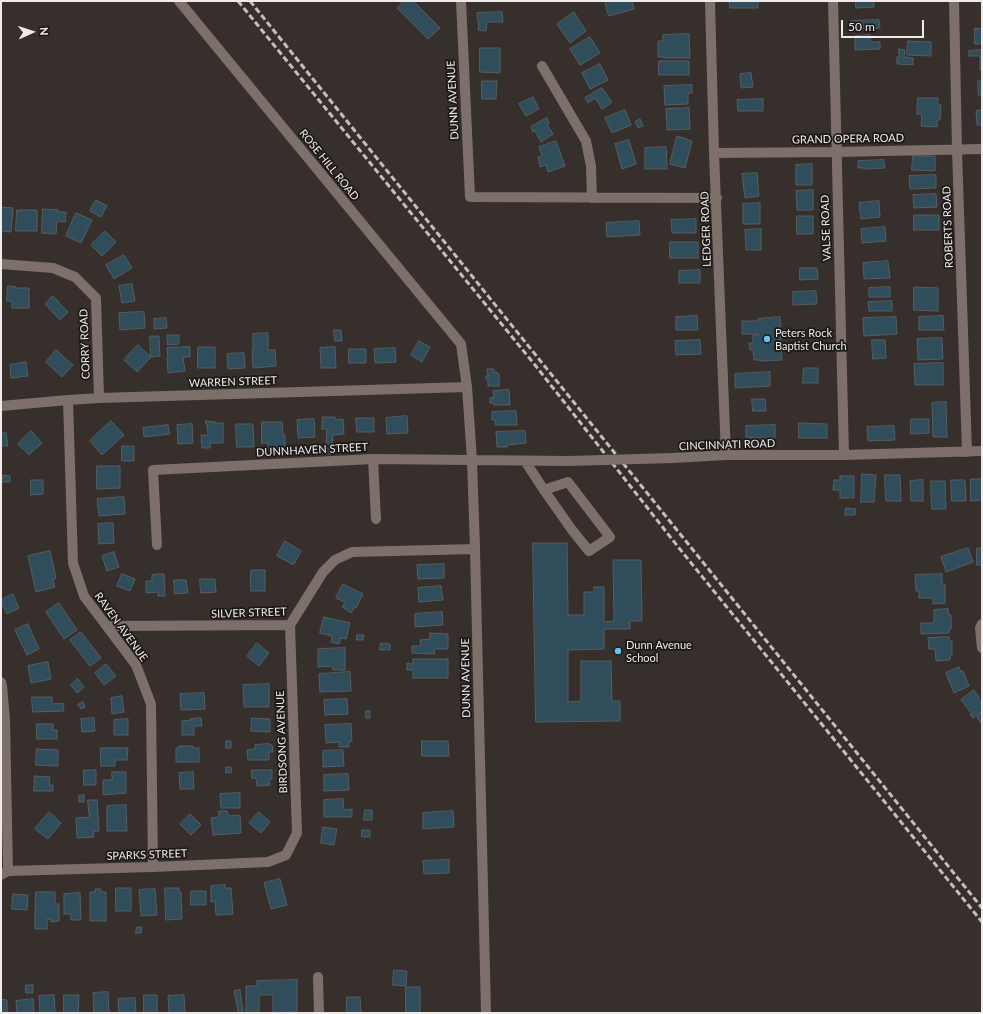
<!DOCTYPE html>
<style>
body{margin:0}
#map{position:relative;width:983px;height:1014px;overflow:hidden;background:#362f2c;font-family:Lato,sans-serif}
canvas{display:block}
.frame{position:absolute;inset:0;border:2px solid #f0ebe9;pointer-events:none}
.north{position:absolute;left:12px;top:12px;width:40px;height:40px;-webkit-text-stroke:3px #1b1816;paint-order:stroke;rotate:87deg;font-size:11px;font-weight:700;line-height:16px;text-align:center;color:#f0ebe9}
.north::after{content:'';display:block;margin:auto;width:14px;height:18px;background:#f0ebe9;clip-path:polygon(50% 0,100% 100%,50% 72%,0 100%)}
.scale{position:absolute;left:841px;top:20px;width:83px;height:18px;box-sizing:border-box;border:2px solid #f0ebe9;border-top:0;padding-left:5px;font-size:12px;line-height:14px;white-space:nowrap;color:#f0ebe9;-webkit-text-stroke:3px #1b1816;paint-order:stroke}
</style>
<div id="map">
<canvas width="983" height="1014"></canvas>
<div class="frame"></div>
<div class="north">N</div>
<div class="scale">50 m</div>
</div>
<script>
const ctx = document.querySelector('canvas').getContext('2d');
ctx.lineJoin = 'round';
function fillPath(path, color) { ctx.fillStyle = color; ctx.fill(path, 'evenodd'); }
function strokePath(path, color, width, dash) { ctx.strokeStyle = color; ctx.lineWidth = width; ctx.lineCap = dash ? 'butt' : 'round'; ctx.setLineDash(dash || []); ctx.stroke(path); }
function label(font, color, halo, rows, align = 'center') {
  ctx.font = font + ' Lato,sans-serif'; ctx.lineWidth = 3.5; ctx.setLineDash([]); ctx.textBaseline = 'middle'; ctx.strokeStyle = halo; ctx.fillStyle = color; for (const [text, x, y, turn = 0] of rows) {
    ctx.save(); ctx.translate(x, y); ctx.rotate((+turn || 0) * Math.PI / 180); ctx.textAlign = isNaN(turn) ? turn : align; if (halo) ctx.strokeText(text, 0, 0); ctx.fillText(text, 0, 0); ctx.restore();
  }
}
const building = new Path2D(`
 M404,1H413L440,28L428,39L397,8Z
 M605,1H632L634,9L609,16Z
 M730,1H758V8H730Z
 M856,1H874V7L856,8Z
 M502,12L503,22H487L486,31L478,30L479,23H478L477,13Z
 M574,12L586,31L570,43L557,24Z
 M879,20L880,28L852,29L851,21Z
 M975,28L982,29V44H975Z
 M689,34L690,58H664V57H658V41H663V35Z
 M870,35V42H880V49L855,50V36Z
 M590,37L600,53L580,65L570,49Z
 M908,41L931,42V56L907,55Z
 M480,48H500V73L480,72Z
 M899,49L905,50L904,57L913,58V65L897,64V57H899Z
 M982,50V70H980V56H969V51Z
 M659,61H689V75H659Z
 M600,64L608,80L590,89L582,73Z
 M751,73L753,87L741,88L740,74Z
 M482,81H497L496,99H482Z
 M978,81H982V95H979Z
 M692,85V93H688V104L665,105L664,86Z
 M602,88L612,102L602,109L595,98L588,103L585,98Z
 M533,97L539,109L526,116L519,104Z
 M918,98H938V105H941L940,120H937V127L921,126L922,114H917Z
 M763,99V111H738L737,100Z
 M689,108L690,129L667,130L666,109Z
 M625,110L631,125L612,133L605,118Z
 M982,110V125H977L976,111Z
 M547,118L549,123L547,124L553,134L541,142L535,131L533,132L531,127Z
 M640,119L643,126L638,128L635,122Z
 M677,136L692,141L685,168L670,164Z
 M629,140L636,164L622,169L615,144Z
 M556,141L565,166L548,172L546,165L540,167L538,157L542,156L539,147Z
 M666,147L667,169H645V148Z
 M913,156H935V171L912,170Z
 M884,160V165H885V168L865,169V168H858V161Z
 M812,164V185H796V165Z
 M757,173L759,196L745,198L742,174Z
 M936,175V188L910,189L909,176Z
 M813,190V210H797L796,191Z
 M936,194L937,207L914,208L913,195Z
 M96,200L107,206L101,217L90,211Z
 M879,201L880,217L861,219L859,203Z
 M760,203V224H743V204Z
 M1,207L13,208L11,232L1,231Z
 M43,209L58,210V212H66L65,222L57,221L56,234L42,233Z
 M17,210H37V231H16Z
 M76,213L92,220L81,243L66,236Z
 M914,215H939V230H914Z
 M797,216H813V234H797Z
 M696,219V233H672L671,220Z
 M639,221L640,235L607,237L606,223Z
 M885,227L886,241L862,243L861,229Z
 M761,229V250H746L745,230Z
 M105,231L116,242L102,256L91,245Z
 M670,242H698V258H670Z
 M124,255L132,268L114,279L106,265Z
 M888,261L890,278L864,279L863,263Z
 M800,268H817L818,279L800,280Z
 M700,270V283H679V271Z
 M132,284L135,301L122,303L119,286Z
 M8,286L16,287V288H29V308H12V301H7Z
 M890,287V297H869V288Z
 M914,287L938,288V311L914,310Z
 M816,291L817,304L793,305V292Z
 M53,296L68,312L60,320L45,304Z
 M892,301V311H869L868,302Z
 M144,312L145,328L120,330L119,313Z
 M697,316L698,330H676V317Z
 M943,316L944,330H919V317Z
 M780,317L782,360L760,361V360H754L753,350H750L749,343H753V335H759V334H742V321H758V319Z
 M896,317L897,334L864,336L863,318Z
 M166,318L167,328L154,329V319Z
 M334,330H341L342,341H335Z
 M268,333V350H275L276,366L253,368L252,351H253V334Z
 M167,335H179V344L168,345Z
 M150,336H159L160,356L151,357Z
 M942,338L943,359L918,360L917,339Z
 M700,340L701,354L676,355L675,341Z
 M872,340H885L886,358L873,359Z
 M419,341L430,347L422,362L411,355Z
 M138,345L151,357L137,372L124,360Z
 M190,347V357H183L185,371L168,373L167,358H168L167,348Z
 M198,347H215V368H198Z
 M335,347L336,368H321L320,348Z
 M395,348L396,362L375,363L374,349Z
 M349,349H366V363H349Z
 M56,350L73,365L62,377L46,362Z
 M244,353L245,368L228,369L227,354Z
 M26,362L28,376L11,378L10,365Z
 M943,363V385H915L914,364Z
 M804,368H818V383H803Z
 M487,369H494V373L497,372V374H499V386H488V380H486V376H488Z
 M770,372V386L735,388V374Z
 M509,390L510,405H494V403H490V398L494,397L493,391Z
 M752,399H765L766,411H753Z
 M946,402L947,437H933L932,403Z
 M516,411L517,425H495V420H492V412Z
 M407,416L408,433L387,434L386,418Z
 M323,417H335V420L343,419L344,434L333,435L331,454H325L327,429H322Z
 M356,418H374V432H357Z
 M314,419L315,437L298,438L297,420Z
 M911,419H929V433L911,434Z
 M111,421L124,435L102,455L90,441Z
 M206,421L215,422V423H223V443H210V448H202L201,435H208L207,424H206Z
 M262,422H282L283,435H285V449L268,450V443H262Z
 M799,423L827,424V438H799Z
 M192,424L193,443L178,444L177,425Z
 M236,424H253L254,447H237Z
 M168,425L170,434L144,437L143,428Z
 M775,425V438H746V426Z
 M894,426L895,440L868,441L867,427Z
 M31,431L42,443L29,455L18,444Z
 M525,431L526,443L507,445V447H497L496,432Z
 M1,433H6L8,446H1Z
 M122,446H134V461H122Z
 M97,466H120V488L97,489Z
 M862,474L876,475L874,502H861Z
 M3,475L10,476V482H2Z
 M885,475H900L901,501H886Z
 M840,476H854V498H840V490H833L834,480H840Z
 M971,479H982V500L971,501Z
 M31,480H43V494L31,495Z
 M923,480V501H911L910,481Z
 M951,480H965L966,501H952Z
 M931,481H945L946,509H932Z
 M124,497L125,514L99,516L97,499Z
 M846,508L856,509L855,515H845Z
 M113,523L114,543L99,544L98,524Z
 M285,541L301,551L294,564H292L277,556Z
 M533,543H567L568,615H584V592H594V587H604V622L614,621L613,560H641L642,621H630V629H604V649L568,650V702L581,701V661H611L612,701H620V721L536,722Z
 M968,548L973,562L946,572L941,557Z
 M977,548H982V565H977Z
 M50,551L56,578L53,579L55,587L36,592L28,556Z
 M114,552L119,567L107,571L102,556Z
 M444,564V578L418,579L417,565Z
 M251,570H265V591H251Z
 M122,574L135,579L130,591L117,586Z
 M158,574H164L165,596H158V592L146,593V581H152V575Z
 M942,574V584H945V603L933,604V598H919V591H916L915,575Z
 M200,579H215L216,592L201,593Z
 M174,580H186L188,593L175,594Z
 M343,584L363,594L356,608L355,607L351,613L342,607L345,602L336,598Z
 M441,586L443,600L419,602L418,588Z
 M13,594L19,608L7,614L1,602V600Z
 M59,603L77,630L64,639L46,612Z
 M948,609L949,615H951V629H949V633L921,634V623H934V610Z
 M442,612L443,625L415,627V614Z
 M324,617L350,623L346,639L341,638L339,644L331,642L332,636L320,633Z
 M28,624L39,649L27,655L15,630Z
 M81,632L101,658L90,666L70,640Z
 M430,633L448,634V649H434L435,654L412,653V646H421L420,640L430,639Z
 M357,635H364L363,640H357Z
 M949,637L950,641H952V655H950V660L936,661L935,649H929L928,638Z
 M257,643L269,653L259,666L247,656Z
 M381,643L390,644V650H380Z
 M345,648V670H333L332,666L318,667V649Z
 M413,659H448V678H413V670H407V663L413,664Z
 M48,662L51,679L31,683L28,666Z
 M106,664L116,676L104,685L95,673Z
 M959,667L961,672L963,671L969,686L954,693L946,673Z
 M350,672L351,691L320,692L319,674Z
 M78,679L84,687L77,693L71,685Z
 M269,684V707H244L243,685Z
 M974,690L979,697L978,699L982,704V711L973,718L970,715L972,714L961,700Z
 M204,693L205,709L181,710L180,694Z
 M122,696L124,712L112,714L111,698Z
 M32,697H52V704L63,703L64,711L33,712Z
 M347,699L348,714L325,715L324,700Z
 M83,702L85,707L81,709L78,705Z
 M366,711H370V718H366Z
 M982,713V725L977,717Z
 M94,718L95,731L82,732L81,719Z
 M201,718L202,726H194V735H182V721L191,720V719Z
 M252,718L270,719V732L251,731Z
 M128,719V735H114V720Z
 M37,724H53V730H57V739H37Z
 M351,724L352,741L349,742V747H339V742L326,743L325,725Z
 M226,741H231V748H226Z
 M422,741H448L449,756H422Z
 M269,744V745H272L273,752H269V760H248L247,750L255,749V745Z
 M179,746H193V748H199V762H176V748H179Z
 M101,748H128L127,760H115V766H101Z
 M37,749L58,750V766L36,765Z
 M343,750L344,766L323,767V751Z
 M226,767H231L232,772L226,773Z
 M84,770H96V785H84Z
 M252,770H272V779H269L270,785L257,786L256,778H252Z
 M112,772H126V793L103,795V780H112Z
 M193,772L194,789H180L179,773Z
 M348,774L349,790L324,791V775Z
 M35,776L50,777L49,785H53V791H34Z
 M240,793V808H221L220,794Z
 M84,795V802H79V796Z
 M343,799L344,810L352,809V817H324V800Z
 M88,800H97L99,831L93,832L94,837L77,838L76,818L89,817Z
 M126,805L127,831H107V806Z
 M365,810H372V820H364Z
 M219,811H227L228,816L240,815L241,833L213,835L211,818L219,817Z
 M453,811L454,827L423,829V813Z
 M49,812L61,823L48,839L35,829Z
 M259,812L270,822L261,833L249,823Z
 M190,814L201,825L191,835L180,824Z
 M323,827L337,829L334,845L321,843Z
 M362,830H370V837H362Z
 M449,860V873L424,874L423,861Z
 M280,879L287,905L271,909L264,883Z
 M225,885V888H231L233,914L216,915L215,901L211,902V886Z
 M116,888H131V911H116Z
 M165,888H179V892H181L182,919L166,920Z
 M95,889H101V892H106V921H90V892H95Z
 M155,889L157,915L141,916L139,890Z
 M191,891H206V905H191Z
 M36,892H55V904H59V921L51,922V920L47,919V929H35V913Z
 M80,893L81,920H71V914H64V894Z
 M13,894L28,895L27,910L12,909Z
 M137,927H142L141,933H136Z
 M394,970L407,971L406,986L393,985Z
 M297,980V1012H290V1013L273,1012V995H259V1013H246V986H257V981Z
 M26,985H33V993H26Z
 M406,987H420V1013H406Z
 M240,990L243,1011H238L234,991Z
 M108,992L109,1013H94L93,993Z
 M54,995L55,1013H40L39,996Z
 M64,995H79L78,1013H64Z
 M144,995H157V1013H144Z
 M184,995L185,1013H169L168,996Z
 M347,997H360L361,1013H347Z
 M135,998L136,1013H119L118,999Z
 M1,999L7,1000V1013H1Z
 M33,999L34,1013H17L16,1001Z`);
fillPath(building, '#2f4d5b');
strokePath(building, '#565e62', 1);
strokePath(new Path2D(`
 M179,1L461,344L467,387L472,460L475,549L486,1013
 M461,1L470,197L717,198
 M710,1L714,153L726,455
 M833,1L844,455
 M954,1L957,150L967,452
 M542,66L586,141L591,166L592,198
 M714,153L836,152L982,149
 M1,264L53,268L75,277L96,298L99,398
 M68,400L73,563L84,596L136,665L151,704L153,867
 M1,406L68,400L99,398L467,387
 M673,458L726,455H844L982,451
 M373,459L376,519
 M525,461L542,487L544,490L572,530L589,551L610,537L568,482L544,490
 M157,545L153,470L373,459L568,461
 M982,624L980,628L982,648
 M290,625L323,572L335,560L352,552L475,549
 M107,626L290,625
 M1,682L2,686L5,720L8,871L1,875
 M8,871L153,867L268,862L286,855L297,833L290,625
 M318,977L319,1013`), '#7d706a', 10);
strokePath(new Path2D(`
 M238,1L535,365L679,548L982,922
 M250,1L982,908`), '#c4bebc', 3, [6, 3]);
strokePath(new Path2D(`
 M568,461L673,458`), '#7d706a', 10);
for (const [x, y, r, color] of [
 [767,339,4,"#66c4ef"],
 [618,651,4,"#66c4ef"]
]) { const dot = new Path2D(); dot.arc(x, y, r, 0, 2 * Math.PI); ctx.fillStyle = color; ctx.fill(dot); strokePath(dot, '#1b1816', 1.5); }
label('11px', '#f0ebe9', '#1b1816', [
 ["DUNN AVENUE",453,100,-93],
 ["GRAND OPERA ROAD",848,139,-1],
 ["ROSE HILL ROAD",329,165,51],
 ["ROBERTS ROAD",948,227,-92],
 ["VALSE ROAD",826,228,-92],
 ["LEDGER ROAD",706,229,-92],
 ["CORRY ROAD",85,344,-92],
 ["WARREN STREET",233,382,-2],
 ["CINCINNATI ROAD",727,445,-2],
 ["DUNNHAVEN STREET",312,450,-3],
 ["SILVER STREET",249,613,-2],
 ["RAVEN AVENUE",121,627,54],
 ["DUNN AVENUE",466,678,-91],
 ["BIRDSONG AVENUE",282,742,-92],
 ["SPARKS STREET",147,855,-2]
]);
label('11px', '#f0ebe9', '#1b1816', [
 ["Peters Rock",775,333],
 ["Baptist Church",775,346],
 ["Dunn Avenue",626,645],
 ["School",626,658]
], 'left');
</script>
